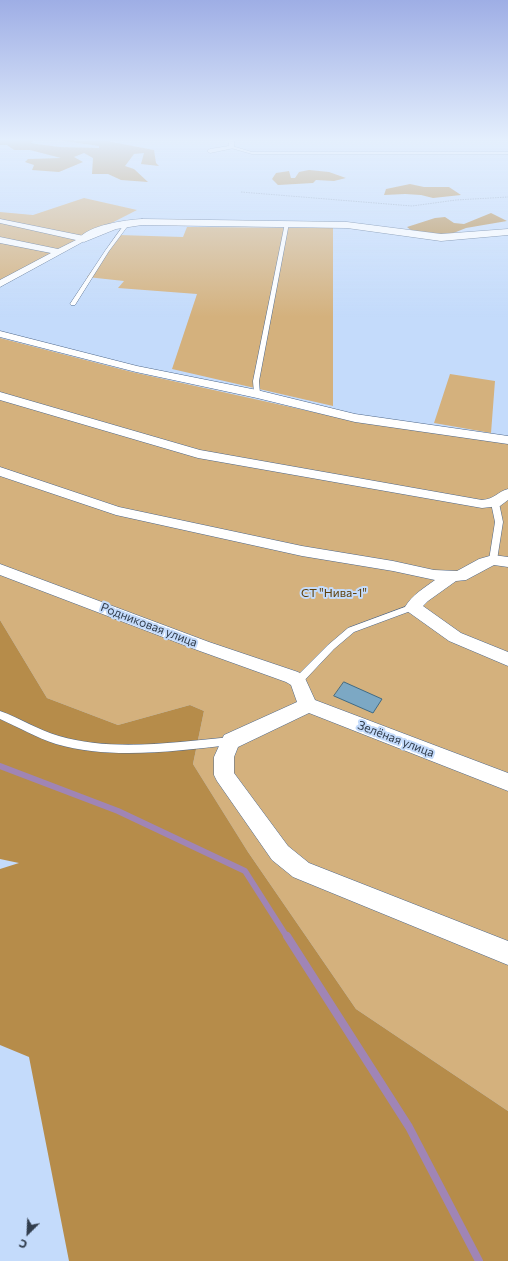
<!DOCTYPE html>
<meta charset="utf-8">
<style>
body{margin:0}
#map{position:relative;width:508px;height:1261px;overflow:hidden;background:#c4dbfb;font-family:Commissioner,sans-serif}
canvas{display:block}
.north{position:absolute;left:8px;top:1213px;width:40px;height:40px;-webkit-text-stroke:3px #c4dbfb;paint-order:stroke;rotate:204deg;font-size:11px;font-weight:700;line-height:16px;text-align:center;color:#313d4d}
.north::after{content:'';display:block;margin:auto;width:14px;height:18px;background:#313d4d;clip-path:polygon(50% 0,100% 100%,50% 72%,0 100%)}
</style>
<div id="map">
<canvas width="508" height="1261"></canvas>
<div class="north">С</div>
</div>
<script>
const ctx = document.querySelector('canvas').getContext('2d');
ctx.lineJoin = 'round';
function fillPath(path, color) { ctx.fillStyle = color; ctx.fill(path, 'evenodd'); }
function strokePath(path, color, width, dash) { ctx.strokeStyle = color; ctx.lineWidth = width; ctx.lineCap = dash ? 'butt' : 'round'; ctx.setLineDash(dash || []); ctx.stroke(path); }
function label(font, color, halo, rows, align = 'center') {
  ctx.font = font + ' Commissioner,sans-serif'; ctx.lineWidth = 4; ctx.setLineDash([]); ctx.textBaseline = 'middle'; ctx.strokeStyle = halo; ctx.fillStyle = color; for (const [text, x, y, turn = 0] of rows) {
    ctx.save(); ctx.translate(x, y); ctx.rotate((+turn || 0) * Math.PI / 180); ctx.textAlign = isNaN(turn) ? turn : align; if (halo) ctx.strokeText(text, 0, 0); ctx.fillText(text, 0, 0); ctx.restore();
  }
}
fillPath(new Path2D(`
 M84,198L137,210L0,280V212L33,215Z
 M187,227L333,228V406L172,369L197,294L118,288L124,281L87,277L119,235L183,237Z
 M0,338L132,372L354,421L508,443V1111L356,1009L248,852L193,764L204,711L190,705L118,725L47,698L0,620Z
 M450,374L495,381L491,433L434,423Z`), '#d4b17d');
fillPath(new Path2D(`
 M0,140H34L31,143L59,147L99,148V146L57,140L107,141L154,150L156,163L159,166L141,164L144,153L134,154L125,166L134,169L148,182L121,180L108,174H92L93,158L84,153L74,157L83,162L59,172L32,170L34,165L25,162L28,159L61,158L30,150H14L7,145H0Z
 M309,170L329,172L346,178L334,181L316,180L313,183L278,185L272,179L276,173L289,171L291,178H295L299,172Z
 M410,184L424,187H449L461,195L433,198L421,195L405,194L384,195L386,189Z
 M491,213L507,221L466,228L451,234L435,236L412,231L407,227L435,218L445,217L454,223L464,224Z
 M0,620L47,698L118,725L190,705L204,711L193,764L248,852L356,1009L508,1111V1261H69L29,1057L0,1045V869L19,863L0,859Z`), '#b68c4a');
strokePath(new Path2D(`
 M0,766L118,811L245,871L287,937`), '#a085b5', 6);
strokePath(new Path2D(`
 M287,936L409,1127L479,1261`), '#a085b5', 8);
const building = new Path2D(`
 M344,682L382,699L373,713L334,696Z`);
fillPath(building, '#7ca8c4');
strokePath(building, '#406b85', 1);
const lane = new Path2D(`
 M232,146L252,152H508V154H252L231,148Z
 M126,222L130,223L109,251L75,305H71L70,304L105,251Z
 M287,222L289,223L259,381L260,394L257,396L254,394L253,381L285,223Z
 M492,501H495L499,503L503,522L497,560L493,563L489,560L495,522L491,503Z
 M413,604L417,607L416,609L354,632L334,649L301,684H295L293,681L295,678L328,645L348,628Z
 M0,711C20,718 38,730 59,736C113,752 176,742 231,737L235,738L236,741L235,744L231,745C175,751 111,760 56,744C37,738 18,727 0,719Z`);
const street = new Path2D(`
 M228,140H234V148L210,153L207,151L210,149L229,146Z
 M0,219L84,236L88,239L0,287V280L51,253L0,243V237L58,249L76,240L0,223Z
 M0,331L137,366L257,390L355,414L508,436V444L355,422L257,398L136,372L0,337Z
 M0,392L200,450L482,500C495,499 497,492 508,489V500L500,506L482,508L198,458L0,400Z
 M0,467L119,507L302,546L393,561L434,570L457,571L479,559L493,555L508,557V567L494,565L466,580L456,581L428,601L423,606L461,633L508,652V666L449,641L407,611L405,607C412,595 424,588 435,580L393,571L302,556L116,515L0,476Z
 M0,564L209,642L298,672L304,676L315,700L508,773V791L309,713L238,747L234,757V773L288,846L309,863L508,941V965L293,877L272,860L217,781L214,775V757L224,735L297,702L291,685L286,682L197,650L0,575Z`);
const secondary = new Path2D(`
 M142,219L347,222L441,234L508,229V235L441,241L347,228L142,225L116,229L84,242L78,239C89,225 125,220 142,219Z`);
strokePath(lane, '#4f688a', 1);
strokePath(street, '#4f688a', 1);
strokePath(secondary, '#4f688a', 1);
strokePath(new Path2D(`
 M241,192L412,206L456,200L508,197`), '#96a9c4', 1, [1.5, 1]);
fillPath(lane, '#fff');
fillPath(street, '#fff');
fillPath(secondary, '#fff');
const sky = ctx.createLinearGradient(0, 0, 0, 317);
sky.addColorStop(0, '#9eaee5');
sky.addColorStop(0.44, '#e4effd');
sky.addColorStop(1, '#e4effd00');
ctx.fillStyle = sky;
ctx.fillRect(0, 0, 508, 317);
label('12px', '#5e400b', '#c4dbfb', [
 ["СТ \"Нива-1\"",334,593]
]);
label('12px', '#313d4d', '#c4dbfb', [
 ["Родниковая улица",149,625,21],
 ["Зелёная улица",396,739,21]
]);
</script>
